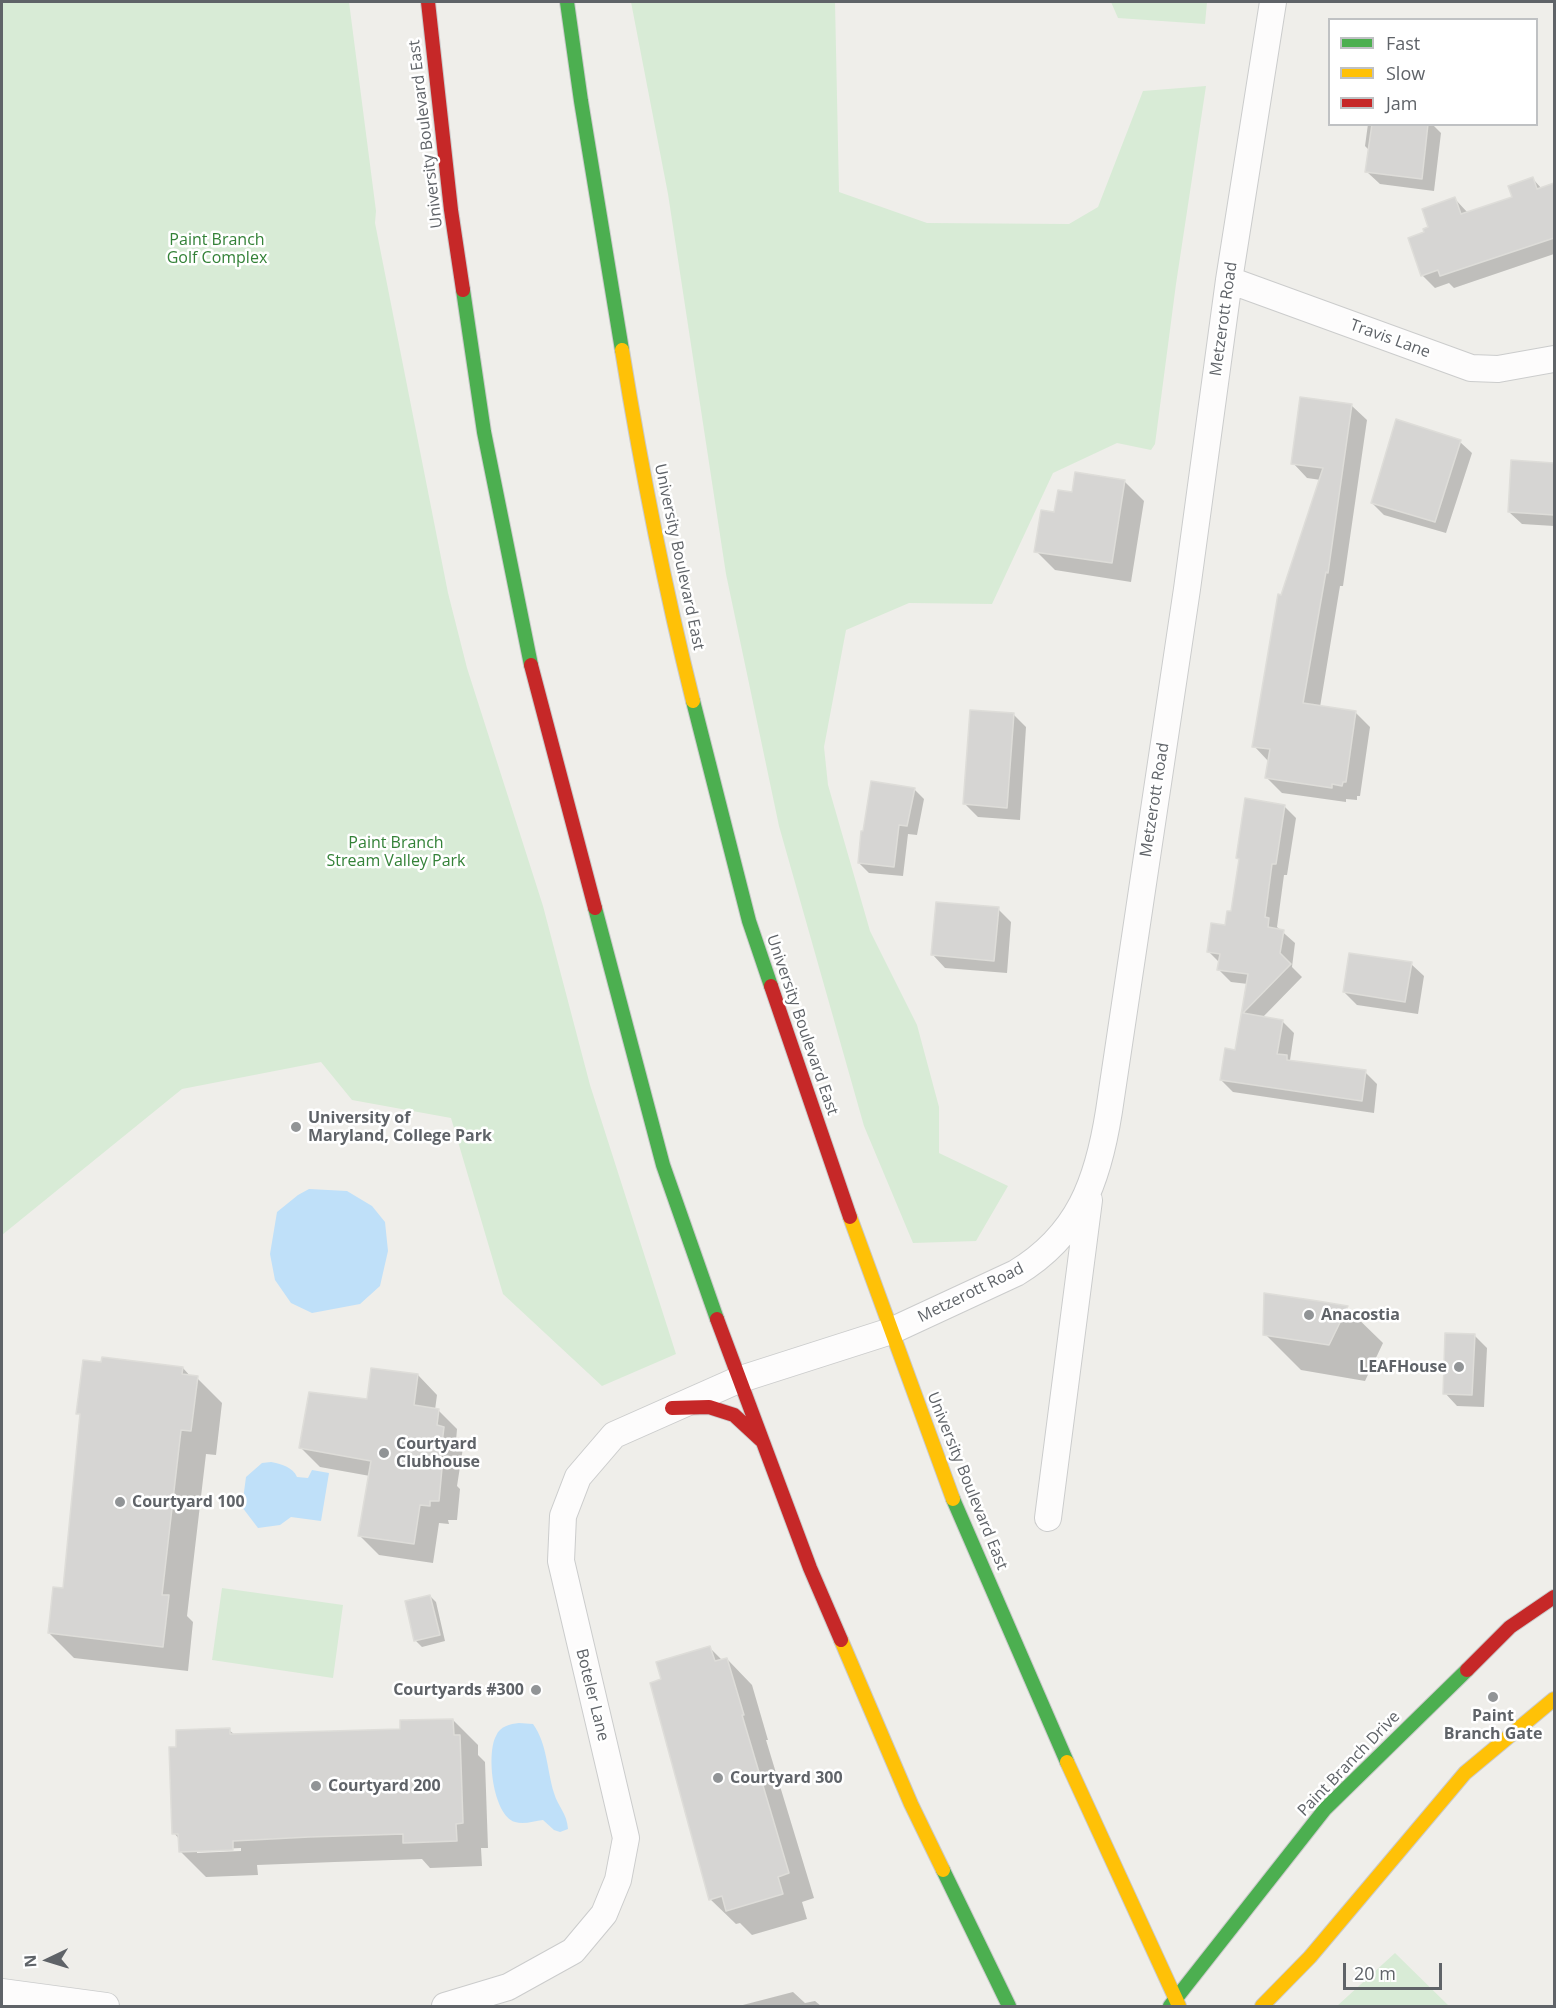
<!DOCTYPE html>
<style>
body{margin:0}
#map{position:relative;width:1556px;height:2008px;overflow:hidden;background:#efeeea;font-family:"Open Sans",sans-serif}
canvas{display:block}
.frame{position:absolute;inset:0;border:3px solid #5f6368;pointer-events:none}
.legend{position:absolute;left:1328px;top:18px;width:210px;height:108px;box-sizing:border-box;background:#fff;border:2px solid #bfc1c3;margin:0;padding:8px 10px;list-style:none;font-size:18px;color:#5f6368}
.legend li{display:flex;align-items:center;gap:12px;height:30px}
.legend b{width:30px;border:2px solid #bfc1c3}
.north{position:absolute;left:18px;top:1930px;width:60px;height:60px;-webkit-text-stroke:4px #fff;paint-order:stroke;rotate:266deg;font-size:16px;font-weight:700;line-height:24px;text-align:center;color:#5f6368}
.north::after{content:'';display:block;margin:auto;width:21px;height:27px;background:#5f6368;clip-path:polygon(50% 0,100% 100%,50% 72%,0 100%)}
.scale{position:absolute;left:1343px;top:1963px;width:99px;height:27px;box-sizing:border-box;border:3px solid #5f6368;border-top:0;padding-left:8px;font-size:18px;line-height:21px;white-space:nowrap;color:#5f6368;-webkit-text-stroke:4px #fff;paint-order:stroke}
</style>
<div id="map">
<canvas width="1556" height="2008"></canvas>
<div class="frame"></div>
<ul class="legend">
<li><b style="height:8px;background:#4caf50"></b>Fast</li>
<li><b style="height:8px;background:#ffc107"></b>Slow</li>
<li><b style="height:8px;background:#c62828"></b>Jam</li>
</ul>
<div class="north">N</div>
<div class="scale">20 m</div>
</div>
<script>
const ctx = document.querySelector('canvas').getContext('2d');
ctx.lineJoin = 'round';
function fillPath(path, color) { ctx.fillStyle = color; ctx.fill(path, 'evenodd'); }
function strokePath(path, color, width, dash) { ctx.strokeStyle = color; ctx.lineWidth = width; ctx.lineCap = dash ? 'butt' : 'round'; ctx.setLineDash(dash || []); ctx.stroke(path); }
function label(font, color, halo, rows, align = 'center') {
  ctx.font = font + ' "Open Sans",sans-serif'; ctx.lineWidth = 5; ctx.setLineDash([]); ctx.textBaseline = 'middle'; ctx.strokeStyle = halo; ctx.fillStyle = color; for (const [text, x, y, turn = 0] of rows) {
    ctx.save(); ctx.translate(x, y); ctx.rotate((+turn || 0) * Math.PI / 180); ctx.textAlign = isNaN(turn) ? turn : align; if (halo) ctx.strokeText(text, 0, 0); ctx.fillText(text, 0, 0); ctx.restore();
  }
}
fillPath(new Path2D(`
 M2,2H349L376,211L375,223L448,593L467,668L543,906L590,1085L676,1354L602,1386L503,1294L451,1118L352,1100L321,1062L182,1089L2,1235Z
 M631,2H835L839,192L927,223L1069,224L1098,207L1143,91L1206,86L1176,284L1155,444L1151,450L1117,443L1053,473L992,604L909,603L846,630L824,747L828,785L870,931L917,1025L939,1107V1153L1008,1186L976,1241L913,1243L864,1126L779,826L726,574L668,194Z
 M1111,2H1207L1205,24L1118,18Z
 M222,1588L343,1605L333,1678L212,1660Z
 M1395,1953L1449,2006H1337Z`), '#d8ebd6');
fillPath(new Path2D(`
 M309,1189L347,1191L372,1206L385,1222L388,1251L380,1286L360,1304L312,1313L291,1303L275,1280L270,1254L277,1212L298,1195Z
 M271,1462C281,1464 293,1467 297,1477L308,1478L312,1470L329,1473L321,1521L291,1517L280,1525L258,1528L242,1507L246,1477L262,1463Z
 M519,1723L533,1724C547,1743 547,1770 554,1793C558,1807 567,1813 568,1829L560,1832L554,1830L543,1820C534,1821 524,1825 515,1822C493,1815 486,1754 496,1736C500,1726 510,1724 519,1723Z`), '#bfe0f9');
fillPath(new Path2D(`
 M1368,124H1432L1441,133L1434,191L1380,184L1367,172L1370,151L1365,146Z
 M1533,179L1542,189L1554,184V254L1454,288L1449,283L1435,288L1422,275L1426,233L1454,198L1468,213L1514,198Z
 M1302,398L1352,406L1367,420L1343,586H1340L1320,707L1355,712L1370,727L1360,796H1357V800L1346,799V802L1282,793L1267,778L1269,762L1254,746L1282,596L1321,480L1307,478L1293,463Z
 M1460,442L1472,453L1446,533L1384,515L1372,503Z
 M1513,462L1554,464V526L1522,524L1509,512Z
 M1124,481L1144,501L1131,582L1055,570L1036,551L1056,514L1074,494Z
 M1014,715L1026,727L1020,820L978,817L965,804Z
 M914,789L924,799L917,835L908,834L903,876L869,873L859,863Z
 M1284,806L1296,818L1287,875H1284L1277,927L1295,943L1292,967L1302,977L1262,1018L1282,1021L1294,1033L1290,1060L1292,1062L1365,1072L1377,1084L1374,1113L1233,1092L1221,1080L1236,1051L1248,984L1231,982L1219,970L1220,963L1208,951L1226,927L1232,913L1240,860L1237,857Z
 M998,909L1011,922L1007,973L945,968L933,955Z
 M1411,964L1424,976L1418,1014L1357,1005L1344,992Z
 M1347,1308L1383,1343L1365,1381L1301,1370L1265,1334Z
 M1474,1335L1487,1348L1484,1407L1457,1406L1445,1393Z
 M183,1368L191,1377L197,1378L222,1403L216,1455L206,1454L187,1616L193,1622L188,1671L74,1658L49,1633L64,1589L82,1417L78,1413Z
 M418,1375L437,1395L435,1410H438L457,1429L456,1441L463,1448L457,1486L460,1489L457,1520H448L449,1524L439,1523L433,1563L379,1555L359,1535L370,1476L320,1467L301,1448L369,1400Z
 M430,1596L436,1602L445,1641L422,1647L416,1641L407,1602Z
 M710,1648L722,1660L727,1659L752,1685L768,1740H766L814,1898L802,1902L807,1919L752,1935L740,1923L736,1924L710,1899L663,1680Z
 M453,1720L478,1745V1755L485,1762L488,1848H481L482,1866L430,1868L422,1859L335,1862L257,1865L258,1875L206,1877L180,1851V1840L174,1833L178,1748L229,1730L235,1735L402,1730ZM241,1848V1851L197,1853V1850Z
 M793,1992L805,2003L815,2001L821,2006H739Z`), '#0003');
const building = new Path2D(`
 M1372,124H1428L1422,179L1365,172Z
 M1533,177L1537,189L1554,183V238L1440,276L1438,270L1421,276L1408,238L1424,232L1423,229L1428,227L1422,209L1455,197L1461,214L1512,197L1508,186Z
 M1300,397L1352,404L1328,573L1326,572L1303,703L1356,711L1346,782H1343L1342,786L1332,784V788L1265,778L1270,749L1252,747L1278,594L1281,595L1323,468L1291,464Z
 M1396,419L1461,440L1435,522L1371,503Z
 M1511,460L1554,463V515L1508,512Z
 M1075,472L1125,480L1112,563L1034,552L1041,510L1054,512L1058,490L1072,492Z
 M970,710L1014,713L1007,808L963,804Z
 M871,781L915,788L907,826L899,825L894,867L858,863L861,831H863Z
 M1245,798L1285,805L1276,864H1272L1265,917L1269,918L1268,927L1284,930L1280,953L1291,964L1243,1013L1283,1020L1277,1054L1287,1055V1060L1366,1070L1362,1101L1220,1080L1225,1048L1235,1050L1248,974L1217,970L1220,954L1207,952L1211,923L1225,925L1227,911H1231L1239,859L1236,858Z
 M936,902L999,907L994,961L931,955Z
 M1349,953L1412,962L1405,1002L1343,992Z
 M1264,1293L1318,1301L1348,1306L1329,1345L1263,1335Z
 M1445,1333L1475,1334L1472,1395L1443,1394Z
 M102,1357L183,1367L182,1374L198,1376L191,1431L181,1430L162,1595H169L163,1647L48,1633L53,1587L63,1588L80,1414H76L83,1360L101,1362Z
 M371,1368L418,1374L414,1405L439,1409L437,1425L444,1427L439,1468H442L439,1501H430V1506L420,1505L414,1544L358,1536L371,1461L299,1448L309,1392L367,1399Z
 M430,1595L440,1635L414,1641L405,1601Z
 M710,1646L715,1661L727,1658L744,1715H742L789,1873L778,1877L783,1894L726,1911L722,1896L709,1900L650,1683L661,1679L656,1662Z
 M453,1719L454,1735H460L463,1823L456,1824L457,1841L403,1843V1834L309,1837L233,1841V1850L179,1852L178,1834H172L169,1747H176V1730L230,1728V1734L400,1729V1720Z`);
fillPath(building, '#d6d5d3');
strokePath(building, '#deddd9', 1.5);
const street = new Path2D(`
 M1229,280L1471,368L1498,369L1554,359
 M1048,1518L1089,1200
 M2,1992L106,2006
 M445,2006L508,1987L573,1951L604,1914L618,1880L626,1838L561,1561L563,1516L578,1477L614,1435L738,1380L891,1331L1016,1273C1079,1235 1098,1181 1109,1111L1187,589L1229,280L1273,2`);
const fast = new Path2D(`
 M567,2L581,101L622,350
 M463,290L484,432L531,665
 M693,701L749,921L771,986
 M595,908L663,1165L717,1319
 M953,1499L1067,1762
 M943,1870L1009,2006
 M1170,2006L1325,1809L1467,1670`);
const slow = new Path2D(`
 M622,350C641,467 664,585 693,701
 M850,1217L953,1499
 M841,1640L911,1804L943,1870
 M1067,1762L1179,2006
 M1262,2006L1310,1957L1465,1773L1554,1699`);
const jam = new Path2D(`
 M428,2L451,210L463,290
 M531,665L595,908
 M771,986L850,1217
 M717,1319L810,1568L841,1640
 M672,1408L709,1407L734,1415L761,1440
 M1467,1670L1510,1627L1554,1597`);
strokePath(street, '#cbcccc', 28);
strokePath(fast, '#cacacb', 16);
strokePath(slow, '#cacacb', 16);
strokePath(jam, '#cacacb', 16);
strokePath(street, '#fdfcfc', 26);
strokePath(fast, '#4caf50', 14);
strokePath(slow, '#ffc107', 14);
strokePath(jam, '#c62828', 14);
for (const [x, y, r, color] of [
 [296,1127,6,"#919496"],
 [1309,1315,6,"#919496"],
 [1459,1367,6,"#919496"],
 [384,1453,6,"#919496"],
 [120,1502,6,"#919496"],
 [536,1690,6,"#919496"],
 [1493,1697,6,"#919496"],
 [718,1778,6,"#919496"],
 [316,1786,6,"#919496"]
]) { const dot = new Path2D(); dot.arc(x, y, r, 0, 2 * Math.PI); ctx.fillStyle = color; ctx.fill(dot); strokePath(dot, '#fff', 2); }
label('16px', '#5f6368', '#fff', [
 ["University Boulevard East",426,134,-97],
 ["Metzerott Road",1224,319,-82],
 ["Travis Lane",1390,339,20],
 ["University Boulevard East",679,557,78],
 ["Metzerott Road",1155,800,-81],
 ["University Boulevard East",802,1025,71],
 ["Metzerott Road",971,1293,-26],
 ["University Boulevard East",967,1481,68],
 ["Boteler Lane",592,1695,76],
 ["Paint Branch Drive",1349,1764,-46]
]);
label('16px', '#348238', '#fff', [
 ["Paint Branch",217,240],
 ["Golf Complex",217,258],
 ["Paint Branch",396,843],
 ["Stream Valley Park",396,861]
]);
label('bold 16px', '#5f6368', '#fff', [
 ["University of",308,1118],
 ["Maryland, College Park",308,1136],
 ["Anacostia",1321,1315],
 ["LEAFHouse",1447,1367,"right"],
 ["Courtyard",396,1444],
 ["Clubhouse",396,1462],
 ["Courtyard 100",132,1502],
 ["Courtyards #300",524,1690,"right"],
 ["Paint",1493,1716,"center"],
 ["Branch Gate",1493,1734,"center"],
 ["Courtyard 300",730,1778],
 ["Courtyard 200",328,1786]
], 'left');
</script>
